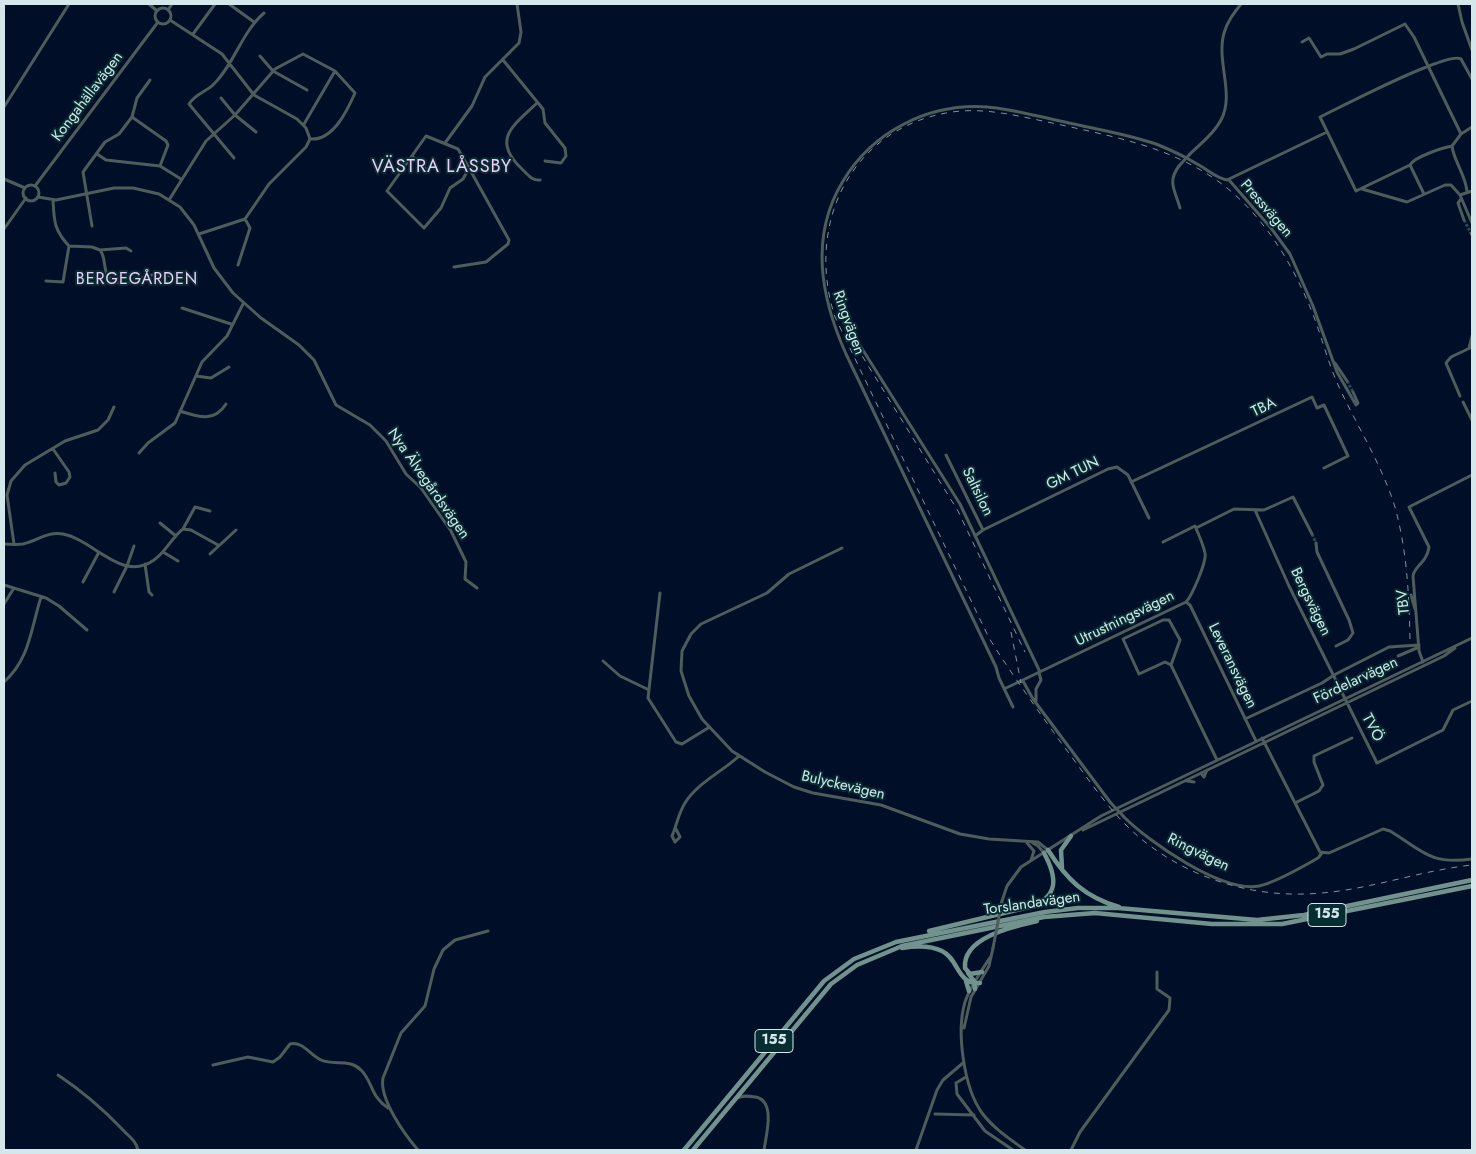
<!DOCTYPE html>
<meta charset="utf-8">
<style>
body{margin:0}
#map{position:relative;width:1476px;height:1154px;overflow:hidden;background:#062d32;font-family:Jost,sans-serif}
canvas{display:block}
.frame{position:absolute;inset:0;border:5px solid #d4e8eb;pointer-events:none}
</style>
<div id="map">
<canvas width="1476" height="1154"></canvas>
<div class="frame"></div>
</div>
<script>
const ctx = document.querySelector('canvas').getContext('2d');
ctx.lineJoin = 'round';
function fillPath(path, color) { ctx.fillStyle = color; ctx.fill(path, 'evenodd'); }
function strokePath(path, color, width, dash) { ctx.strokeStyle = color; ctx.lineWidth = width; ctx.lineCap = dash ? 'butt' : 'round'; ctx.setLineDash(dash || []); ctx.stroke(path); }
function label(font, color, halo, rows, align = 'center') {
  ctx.font = font + ' Jost,sans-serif'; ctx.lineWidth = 4; ctx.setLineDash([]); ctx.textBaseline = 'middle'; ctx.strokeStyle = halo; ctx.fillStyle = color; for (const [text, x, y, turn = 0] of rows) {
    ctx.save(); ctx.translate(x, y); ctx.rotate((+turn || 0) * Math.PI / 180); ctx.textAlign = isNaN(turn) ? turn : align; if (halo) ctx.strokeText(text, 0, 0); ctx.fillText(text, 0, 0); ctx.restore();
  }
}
const water = new Path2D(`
 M4,4H1472V1150H4Z`);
fillPath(water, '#000e27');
strokePath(water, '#404f62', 1);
strokePath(new Path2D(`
 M1464,220L1471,233
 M1347,381L1353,392
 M1312,534L1316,543`), '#25494e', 3, [3, 1.5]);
strokePath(new Path2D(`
 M149,4L157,11
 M229,4L254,22
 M1458,4L1462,22L1472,50
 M155 16a8 8 0 1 1 16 0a8 8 0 1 1-16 0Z
 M168,10L172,4
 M170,20L222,54L254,95L297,119L306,128L310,139L306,147L269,184L245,219L199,234
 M193,34L215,4
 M1302,42L1309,38L1321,57L1327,54H1340L1354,49L1405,24L1414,37L1461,134
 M260,56L273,71L307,90
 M503,60L543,109L545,123L565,148L566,156L561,163L545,161
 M221,98L235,115L256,132
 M537,103C514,125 491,139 521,168C527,174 532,181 540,180
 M4,107L69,4
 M132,117L166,141L168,145L160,166L181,179
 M304,124L335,71
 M445,143L472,106L485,77L519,43L521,32L517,4
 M1452,146C1442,148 1414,157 1410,165L1356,191L1320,117C1339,108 1449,50 1461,59L1472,79
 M97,154L106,160L160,166
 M1190,154C1200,144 1214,134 1221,120C1235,94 1216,62 1224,33C1227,22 1234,13 1241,4
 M412,156L429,172
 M234,158L189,104C195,94 204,93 213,85C234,65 241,33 264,13
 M1410,165L1424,194
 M1179,166C1167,182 1175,190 1180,208
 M4,179L25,188
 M1229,180L1271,228L1290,254L1313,306L1337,372L1356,405L1358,403L1353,392
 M23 193a8 8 0 1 1 16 0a8 8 0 1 1-16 0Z
 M35,186L158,22
 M1362,189L1407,202L1445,185H1451L1460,195L1472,223
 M1467,192C1466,175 1454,162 1452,146L1461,134L1472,127
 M1460,195L1472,191
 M38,197L56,200L114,188H133L159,194L180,207L194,225L214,268L233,293L261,318L299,345L314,360L336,405L370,425L386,441L406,474L421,488L451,531L466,562L465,579L477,588
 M1461,199L1458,203L1464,220
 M53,200C54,221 54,230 69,246L92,247L100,250C106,257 103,269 108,276C123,294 144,272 161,274C170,274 176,279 182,284
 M169,200L206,141L235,115L275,69L303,54L335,71L355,93C347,111 333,141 310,139
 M92,226L83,172L105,142L119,134L132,117L137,98L150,80
 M4,229L26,198
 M1471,233L1472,235
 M100,250L126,248L131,251
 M238,265L250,228L245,219
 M454,267L486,262L508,244L509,240L469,168L463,179L450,188L441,208L424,228L387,191L426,136L458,149L469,168
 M46,281L63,282L69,246
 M182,308L231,324
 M849,328L960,504L1040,672
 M1469,348L1472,336
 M1335,363L1347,381
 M196,376L211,378L229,367
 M1460,396L1446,363L1451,357L1472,347
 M1463,402L1472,420
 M180,411C198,417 214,423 226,404
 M53,449L69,472L70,477L66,483L59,485L56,482L55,473
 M139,453L148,443L175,423L202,362L227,336L243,304
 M946,455L983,530L975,536
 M1131,482L1312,397L1317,408L1324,405L1348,456L1324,468
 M1255,510L1289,586L1377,763L1443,730L1453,710L1472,701
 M160,523L176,536
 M1196,528L1234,509L1264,510L1293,497L1312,534
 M183,529L195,507L210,511
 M983,530L1108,469L1117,467L1128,475L1149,518
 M1316,543L1317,552L1349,620L1353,633L1348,640L1336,646
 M4,544C10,544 17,545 23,544C38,541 47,531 63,534C94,540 122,583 154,560C166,552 172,537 183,529L191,530L218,545
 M14,544L7,495L11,481L25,465L65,441L98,430L108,420L114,407
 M842,548L789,574L767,593L701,624L691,634L682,651L681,671L689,696L702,719L732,751L765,772L794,787L813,793L881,805L960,834L989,839L1038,842L1048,850
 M163,552L178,561
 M210,554L236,530
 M145,564L149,592L152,595
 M83,582L99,552
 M4,585L46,598L59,606L87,630
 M114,592L127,566L134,546
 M660,593L648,698L676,742L682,744L708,728
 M1411,595L1415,609
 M1186,602L1190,605L1256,741
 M4,604L14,588
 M1398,656L1419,647
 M603,661L620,676L647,689
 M1423,662L1419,651L1413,576C1414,566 1427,563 1429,547L1409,507L1472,475
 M1171,665L1180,640L1169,620H1163L1123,639L1139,674L1165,662L1171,665L1217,760
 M1360,675L1367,672
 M1023,681L1033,699L1110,802
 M4,682C30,659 31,628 41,597
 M1004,689L1186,602C1192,596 1207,561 1205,553C1203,544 1199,535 1195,526L1163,542
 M1036,701V689L1041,680L1039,673
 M1013,707L999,678L996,667L846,354C821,298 809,237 843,181C873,131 929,103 987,107C1013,109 1039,117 1065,122C1095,129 1127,134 1156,144C1171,150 1184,156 1197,164C1207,169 1216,178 1227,180L1327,132
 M1245,719L1322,683L1334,675L1389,647L1419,645
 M1262,738L1320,852L1329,853L1383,829L1390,831C1423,851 1430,865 1472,859
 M1201,773L1204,777L1207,770
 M1187,781L1194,782
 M1295,803L1319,791L1323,785L1314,762V756L1352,738
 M1124,817C1149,842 1222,893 1259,886C1277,882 1302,867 1318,858L1322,853
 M676,829L680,837L675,842L672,836C677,825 678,814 685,803C697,783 722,772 739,756
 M1083,830L1444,656L1455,648
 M1031,842L1038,846L1044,853
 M1027,843L1034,851L1031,860
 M1002,901L1007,886L1021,867L1101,816L1472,638
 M991,956C982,970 970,987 965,1002C956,1032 964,1088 982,1113C993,1128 1010,1139 1025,1150
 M964,1028L971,997L989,966L993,948
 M213,1065L248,1057L273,1062L280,1057L290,1044C303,1041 310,1055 321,1060C335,1066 349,1058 361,1070C373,1082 370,1096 388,1108
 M58,1075C82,1091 102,1108 122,1129C129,1137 135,1139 138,1150
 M966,1077L956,1083L957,1094L985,1131L1013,1150
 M737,1098C743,1095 749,1096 756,1097C776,1102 766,1135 764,1150
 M935,1114L974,1115
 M418,1150C405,1135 379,1099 383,1078L401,1033L425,1006L434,969L443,950L455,940L488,931
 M916,1150L937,1090L943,1080L963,1063
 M1071,1150L1080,1132L1169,1010L1170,998L1157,989V972`), '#4e5d5b', 3);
strokePath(new Path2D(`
 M1048,850C1067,880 1085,897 1119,907
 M1062,868L1061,850L1071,836
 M929,931L1029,907C1060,897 1057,877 1044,853
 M902,948C915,946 930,945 942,951C959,959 957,985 980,983
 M982,972L970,974L965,968C962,937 1015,926 1037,921
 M968,973L974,981L975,989
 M966,981L969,991
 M684,1150L824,981L854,959L896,942L1045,912L1078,908H1118L1257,920L1304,915L1472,880
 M693,1150L831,984L857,965L902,946L1044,917L1095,913L1212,924H1282L1472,886`), '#72928d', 4.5);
strokePath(new Path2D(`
 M856,346L958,511L1025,652
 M1011,632L1021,683
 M1410,639C1409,594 1407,551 1395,507C1382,465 1357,426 1339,387C1327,361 1321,333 1310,307C1292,264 1268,224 1233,193C1182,149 1120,138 1057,124C1022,117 987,107 952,112C850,127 805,225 835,317L989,638C1012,675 1037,709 1062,744C1082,770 1100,798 1123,822C1169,870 1238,896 1304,894C1361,893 1416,871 1472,865`), '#7b979b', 1, [6, 6]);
strokePath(new Path2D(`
 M1179,166L1190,154
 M1110,802L1124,817
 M993,948L1002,901`), '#4e5d5b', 3);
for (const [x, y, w] of [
 [1327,915,38],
 [774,1041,38]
]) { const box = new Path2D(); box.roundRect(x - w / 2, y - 11.5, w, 23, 4); ctx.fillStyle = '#062d32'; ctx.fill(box); strokePath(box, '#d4e8eb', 1); }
label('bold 14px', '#d4e8eb', null, [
 ["155",1327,915],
 ["155",774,1041]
]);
label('15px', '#d4e8eb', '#062d32', [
 ["Kongahällavägen",88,97,-53],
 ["Pressvägen",1266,209,49],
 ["Ringvägen",848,323,70],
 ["TBA",1264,408,-26],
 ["GM TUN",1073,474,-26],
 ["Nya Älvegårdsvägen",428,484,55],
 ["Saltsilon",977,492,64],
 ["Bergsvägen",1310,602,64],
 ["TBV",1404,602,-96],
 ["Utrustningsvägen",1125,619,-26],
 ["Leveransvägen",1232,666,64],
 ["Fördelarvägen",1356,681,-25],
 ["TVÖ",1372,728,62],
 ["Bulyckevägen",843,786,13],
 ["Ringvägen",1198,853,26],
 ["Torslandavägen",1032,904,-8]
]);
ctx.letterSpacing = '1px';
label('16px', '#f4cbfd', '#062d32', [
 ["BERGEGÅRDEN",137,280]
]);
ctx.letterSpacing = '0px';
ctx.letterSpacing = '1px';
label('18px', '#f4cbfd', '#062d32', [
 ["VÄSTRA LÅSSBY",442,168]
]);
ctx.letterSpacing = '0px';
</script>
